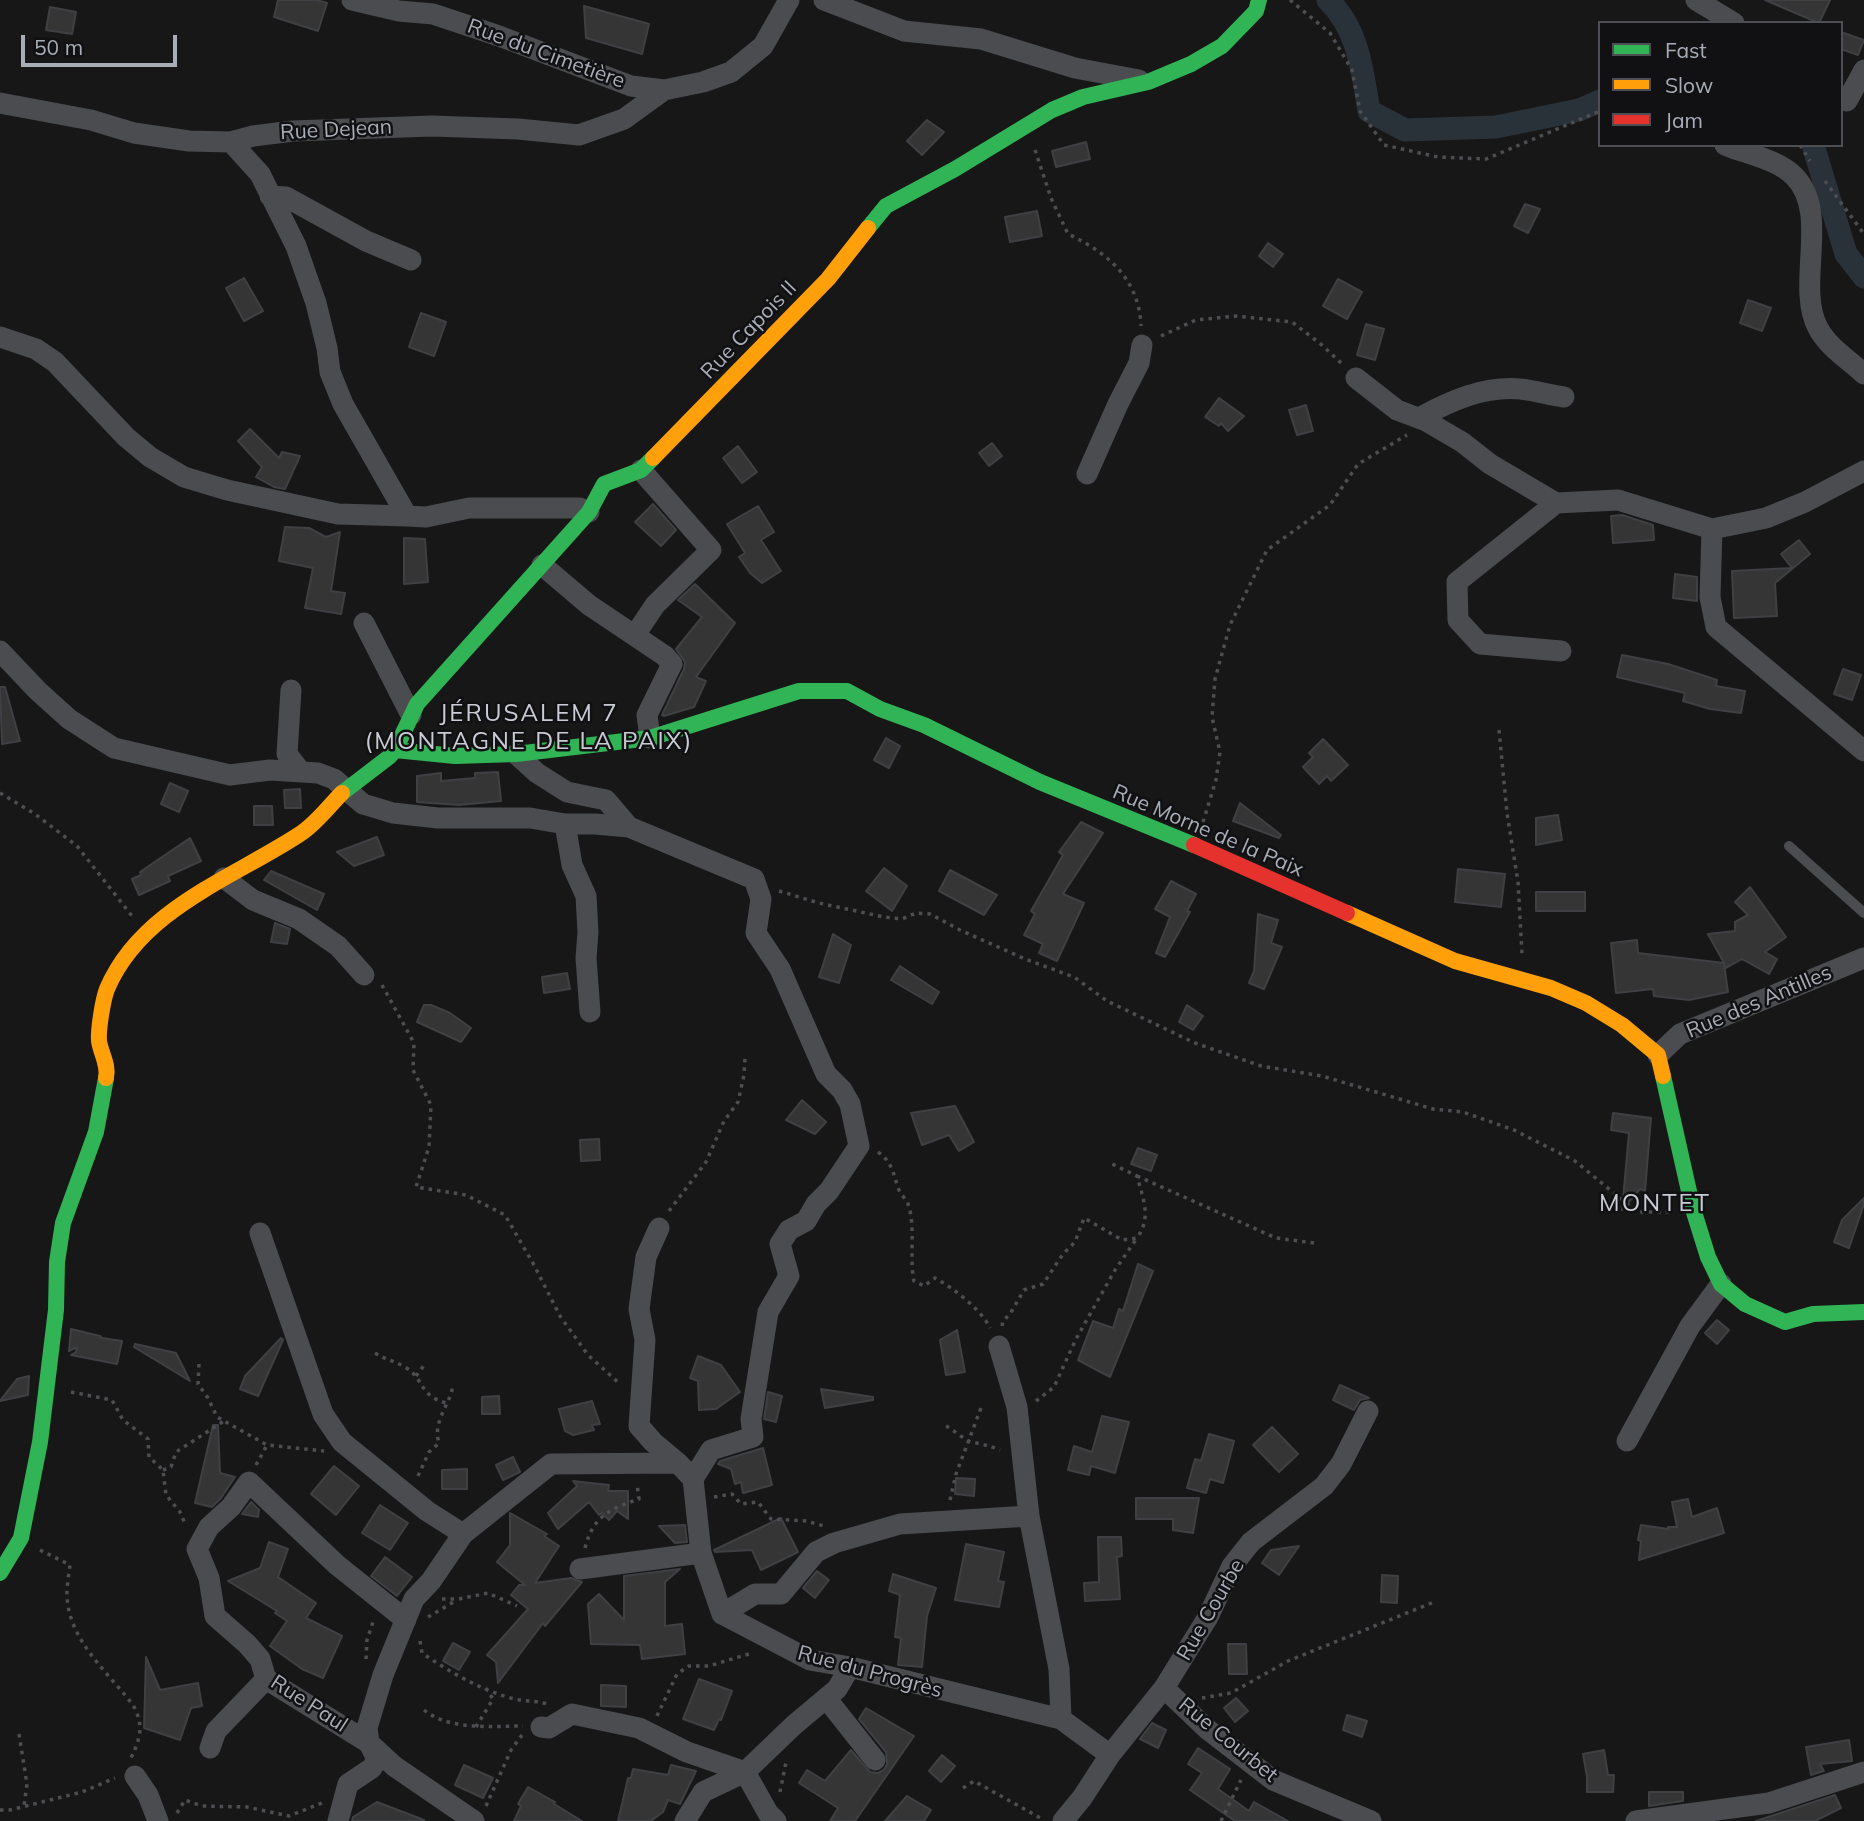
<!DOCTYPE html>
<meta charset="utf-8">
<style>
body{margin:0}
#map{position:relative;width:1864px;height:1821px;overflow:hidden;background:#171717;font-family:Mulish,sans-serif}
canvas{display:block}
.legend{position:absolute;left:1598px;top:21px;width:245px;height:126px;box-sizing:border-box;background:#111113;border:2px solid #4d4f55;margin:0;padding:9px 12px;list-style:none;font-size:21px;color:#a8adb8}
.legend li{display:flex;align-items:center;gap:14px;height:35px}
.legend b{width:35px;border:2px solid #4d4f55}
.scale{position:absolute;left:21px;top:35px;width:156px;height:32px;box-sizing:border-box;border:4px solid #a8adb8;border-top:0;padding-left:9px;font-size:21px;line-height:24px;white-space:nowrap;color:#a8adb8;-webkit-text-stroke:5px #111113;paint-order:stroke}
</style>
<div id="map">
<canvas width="1864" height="1821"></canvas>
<ul class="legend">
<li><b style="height:9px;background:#30b455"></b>Fast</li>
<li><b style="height:9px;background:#ff9f0a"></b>Slow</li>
<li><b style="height:9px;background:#e5322d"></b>Jam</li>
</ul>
<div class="scale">50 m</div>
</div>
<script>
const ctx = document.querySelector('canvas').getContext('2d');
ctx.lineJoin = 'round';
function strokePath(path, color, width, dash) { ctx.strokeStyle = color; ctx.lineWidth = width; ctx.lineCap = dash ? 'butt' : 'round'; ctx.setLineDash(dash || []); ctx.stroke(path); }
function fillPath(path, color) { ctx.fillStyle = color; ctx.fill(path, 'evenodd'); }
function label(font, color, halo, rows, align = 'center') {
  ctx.font = font + ' Mulish,sans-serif'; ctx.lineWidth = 5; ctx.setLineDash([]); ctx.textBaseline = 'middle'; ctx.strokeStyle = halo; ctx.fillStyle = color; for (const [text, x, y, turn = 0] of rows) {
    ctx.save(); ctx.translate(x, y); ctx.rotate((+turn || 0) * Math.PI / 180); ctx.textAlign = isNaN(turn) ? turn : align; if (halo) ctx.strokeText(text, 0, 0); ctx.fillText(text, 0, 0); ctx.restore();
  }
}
strokePath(new Path2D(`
 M1328,0C1359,30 1362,71 1369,111L1405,130L1496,127L1579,110L1600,101
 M1813,145L1846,254L1864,277`), '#2a3239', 23);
const building = new Path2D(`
 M278,0H317L327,3L318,31L274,17Z
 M1765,0H1830L1819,23Z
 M584,6L649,24L642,54L586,38Z
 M50,7L76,12L72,34L46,30Z
 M1841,32L1864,40L1858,55L1841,49Z
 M927,120L944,132L922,155L907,141Z
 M1086,142L1090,159L1056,167L1052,151Z
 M1525,204L1540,209L1528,233L1514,226Z
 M1037,211L1042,236L1010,242L1005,217Z
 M1268,243L1283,254L1273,267L1259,256Z
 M244,278L263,311L244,321L226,288Z
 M1338,279L1362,292L1347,319L1323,306Z
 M1748,300L1771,308L1762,331L1740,323Z
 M421,313L446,322L434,356L409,347Z
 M1366,324L1384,329L1375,360L1357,355Z
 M1219,398L1244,416L1228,431L1221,423L1219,426L1205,417Z
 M1306,405L1313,431L1297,435L1289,410Z
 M250,429L279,458L282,452L300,456L285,489L274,487L256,477L262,467L238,441Z
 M992,443L1002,456L989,466L979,453Z
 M738,446L757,472L742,483L723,458Z
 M653,504L676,530L661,546L635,522Z
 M758,506L774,532L761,540L781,571L762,583L750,573L739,557L745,553L727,524Z
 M1622,515L1653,525L1654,540L1613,543L1611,516Z
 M285,527L309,528L326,537L340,532L331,591L345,593L341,614L305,608L313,568L279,561Z
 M404,538L425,539L428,582L404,584Z
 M1799,540L1810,554L1775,583L1777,616L1734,618L1732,571L1792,568L1781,554Z
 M1675,574L1697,577V601L1673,598Z
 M695,584L735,623L696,677L706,681L694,707L664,716L662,715L684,669L685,662L676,649L702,617L678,600Z
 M1622,655L1668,664L1717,680L1716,686L1745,691L1741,713L1710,709L1683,701L1685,693L1617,677Z
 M1843,669L1861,675L1852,700L1834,694Z
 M0,687H5L20,741L2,744Z
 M886,738L900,746L889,768L874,760Z
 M1323,739L1348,765L1331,781L1327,776L1319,784L1303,767L1313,757L1309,753Z
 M498,772L501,801L459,805L417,802V776L441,773V781L475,778V773Z
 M170,783L188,791L179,812L161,804Z
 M300,789L301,808H285L284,790Z
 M1240,803L1281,835L1279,838L1233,821Z
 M254,806H272L273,825H254Z
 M1558,815L1562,840L1536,845V818Z
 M1081,822L1103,833L1063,894L1084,903L1057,961L1039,953L1043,944L1024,935L1035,914L1031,911L1063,855L1059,852Z
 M377,837L384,855L354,866L337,852Z
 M190,838L201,861L168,876L170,881L139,895L132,879L141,875L140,872Z
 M884,868L907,886L892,911L866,891Z
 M1458,869L1505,874L1501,907L1455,902Z
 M950,870L997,895L984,915L939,891Z
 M271,871L324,894L317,910L264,880Z
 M1171,881L1196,894L1187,911L1190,912L1165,957L1156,953L1170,917L1155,909Z
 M1750,887L1786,937L1765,952L1777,959L1769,974L1742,959L1726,968L1724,964L1728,992L1689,1000L1654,996L1653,989L1616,993L1611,943L1637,940L1638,953L1724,963L1708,934L1735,931V922L1748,915L1735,902Z
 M1536,892H1585V911H1536Z
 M1258,914L1278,920L1271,943L1282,947L1264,989L1249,983L1254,971Z
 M275,923L290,929L287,944L271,942Z
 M833,934L851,945L839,983L819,977Z
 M900,966L939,992L932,1004L891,980Z
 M567,973L570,989L544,993L542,977Z
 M424,1005H431L450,1013L471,1028L461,1042L417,1022Z
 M1187,1005L1203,1016L1193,1030L1179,1022Z
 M802,1100L826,1122L815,1134L786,1120Z
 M955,1106L974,1142L959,1151L949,1135L922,1145L911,1113Z
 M1613,1113L1651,1118L1645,1191L1640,1189L1622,1210L1629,1133L1611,1130Z
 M599,1139L600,1160L581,1161L580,1140Z
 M1138,1148L1157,1155L1151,1171L1131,1164Z
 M1864,1198V1204L1849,1248L1834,1242L1842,1220Z
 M1138,1264L1153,1271L1110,1377L1078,1360L1093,1321L1113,1328L1119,1309L1123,1311Z
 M1717,1320L1729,1330L1717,1344L1705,1333Z
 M71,1329L100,1336L102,1338L122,1341L117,1364L71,1355L76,1352L77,1347L69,1351Z
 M957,1330L965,1372L946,1375L940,1340Z
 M281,1338L283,1340L258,1396L240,1389L245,1376Z
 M135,1344L176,1353L190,1381L134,1347Z
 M698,1356L721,1365L740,1392L716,1409L699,1410L698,1381L690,1378Z
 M29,1376L28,1395L0,1401L17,1379Z
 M1340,1385L1369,1398L1360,1400L1354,1410L1333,1400Z
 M821,1389L873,1397V1400L825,1408Z
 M768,1392L782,1396L776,1422L764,1419Z
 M499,1396L500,1414H482V1397Z
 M592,1401L600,1424L592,1425L594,1430L573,1435L565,1431L559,1409Z
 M1102,1416L1129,1422L1115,1473L1091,1466L1089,1475L1068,1470L1074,1446L1092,1452Z
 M213,1425H218L220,1473L235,1477L221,1498L212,1507L195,1503Z
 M1272,1427L1298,1454L1279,1472L1253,1445Z
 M1209,1434L1234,1441L1223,1483L1210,1479L1206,1493L1187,1488L1195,1459L1201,1461Z
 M763,1448L772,1485L743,1493L741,1482L735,1484L731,1469L718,1464L720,1461Z
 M513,1457L520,1472L503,1480L496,1465Z
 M334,1466L359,1486L336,1515L311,1494Z
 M467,1469V1489H442V1470Z
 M956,1478L975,1479L974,1496L955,1494Z
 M573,1481L609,1485L608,1491H628V1519L617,1511L609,1520L602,1513L599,1515L589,1502L558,1529L548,1513L577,1486Z
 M1136,1498H1199L1193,1533L1173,1530V1519H1136Z
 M1688,1499L1692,1517L1717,1508L1724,1533L1639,1560L1641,1541L1638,1540L1641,1525L1668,1529V1527H1677L1672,1502Z
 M251,1502L259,1510L258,1517L242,1514Z
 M380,1505L408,1523L390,1550L362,1533Z
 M510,1513L547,1534L544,1536L559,1546L535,1583L571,1578L582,1582L545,1626L543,1623L498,1683L496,1662L487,1655L528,1609L511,1595L519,1585H525L497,1562L510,1545Z
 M781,1518L798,1552L761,1570L752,1550L715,1552L714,1550Z
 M685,1525L687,1542L675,1543L659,1526Z
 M1098,1537H1121L1122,1556L1117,1557L1120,1599L1085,1601L1084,1583L1099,1582Z
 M269,1542L288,1549L278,1577L316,1603L306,1618L342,1636L323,1678L302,1669L270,1646L287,1621L275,1613L277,1611L228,1581L260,1568Z
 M966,1544L1004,1552L998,1581L1004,1582L999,1607L955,1600Z
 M1299,1546L1279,1575L1262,1563L1271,1550Z
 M385,1557L412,1577L397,1596L371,1576Z
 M680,1569L665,1582V1626L682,1624L685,1654L642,1659L640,1645L591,1644L588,1604L599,1594L624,1620V1576Z
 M817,1571L829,1580L815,1598L803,1588Z
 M893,1574L936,1588L927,1616L922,1667L898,1665L901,1638L895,1637L900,1595L889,1591Z
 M1382,1575L1398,1576L1397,1603L1381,1602Z
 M453,1643L470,1652L459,1670L443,1661Z
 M1228,1644H1246L1247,1674H1229Z
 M146,1657L160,1690L198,1683L202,1706L191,1708L180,1740L144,1728Z
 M699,1679L732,1691L721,1720L719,1719L714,1730L683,1719Z
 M601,1685L626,1686V1707L601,1706Z
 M1236,1698L1248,1711L1235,1722L1224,1708Z
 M866,1708L914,1736L855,1821H830L838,1808L799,1783L807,1770L825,1781L851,1750L870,1772L878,1773L884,1770L887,1764L886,1752L859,1719Z
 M1347,1715L1367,1721L1362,1737L1343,1730Z
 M1152,1723L1166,1730L1158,1748L1140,1739Z
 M1849,1740L1852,1761L1820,1764L1824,1771L1811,1775L1806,1747Z
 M1198,1748L1230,1769L1218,1789L1249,1811L1254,1802L1288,1821H1235L1190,1790L1202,1773L1188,1764Z
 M1604,1750L1608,1775H1614L1613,1792H1587V1777L1583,1754Z
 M942,1755L955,1766L941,1782L929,1771Z
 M464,1765L493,1778L483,1798L455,1785Z
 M671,1765L696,1771L680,1804L668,1800L663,1812L651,1821H618L628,1778H631L633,1769L668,1775Z
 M528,1787L555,1802L554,1804L582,1821H514L521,1806L518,1804Z
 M1649,1792H1683V1801L1649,1806Z
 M1835,1795L1841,1808L1815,1821H1756Z
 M907,1796L931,1810L924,1821H885Z
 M377,1802L424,1820V1821H352L353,1817Z`);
fillPath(building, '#353536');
strokePath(building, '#3f4043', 2);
strokePath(new Path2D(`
 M1290,0L1330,33L1352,70L1360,111L1384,145L1438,157L1486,159L1600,111
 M1800,145L1810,161
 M1035,150L1051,198L1068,234C1108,253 1139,279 1141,326
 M1825,181L1864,234
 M1161,336L1196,320L1236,316L1292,322L1322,345L1341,363
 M1499,730L1507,813L1518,882L1522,954
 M0,793L35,814L77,846L132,916
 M1203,822L1216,780L1220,752L1212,717L1215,679L1230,625L1267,550L1330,505L1358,464L1407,435
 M779,891L819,903L884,917L902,919L916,913L930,914L960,930L1025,959L1074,977L1107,1001L1195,1043L1261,1066L1322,1076L1433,1109L1463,1112L1514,1130L1575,1161L1637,1212H1670
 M382,985L414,1043L413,1070L431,1105L429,1147L416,1187L466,1195L505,1215L534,1265L560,1316L588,1355L620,1384
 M878,1152C893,1163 893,1174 899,1190C901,1195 906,1199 908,1204C916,1225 909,1259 914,1281L924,1286L935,1278C952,1287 982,1310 990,1328
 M1137,1176L1276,1238L1314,1243
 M669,1211L706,1162L724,1121L738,1102L744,1075L745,1058
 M1002,1326L1003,1321L1010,1314L1024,1290L1043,1284L1063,1254L1075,1242L1084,1218L1122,1240L1137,1238C1152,1217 1143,1199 1137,1176L1108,1162
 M375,1353C386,1360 395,1361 405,1367C425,1379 418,1395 446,1403
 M199,1364L198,1384L208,1398L217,1417L267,1445L324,1451
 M416,1376L425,1364
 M71,1392L112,1400L123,1420L148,1439L149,1457L163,1470L166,1495L180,1512L186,1526
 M1036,1401L1054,1387L1076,1339L1115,1270L1137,1238
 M946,1426C954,1430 963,1439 971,1442C982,1444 990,1446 1000,1450
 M256,1465L267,1445
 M163,1470L171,1467L176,1452L224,1421
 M418,1476L429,1452L439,1443C432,1420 451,1405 453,1384
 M714,1497L732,1494L741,1504L758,1502L771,1519L806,1521L824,1526
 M950,1500L956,1474L981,1408
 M585,1548C593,1516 610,1509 639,1499L637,1484
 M40,1550L70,1565C69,1574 67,1584 67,1593C67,1639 107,1671 133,1705C144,1725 141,1737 131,1758
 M442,1599H459L488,1593L517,1606
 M428,1617L457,1600
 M420,1641L422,1653C448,1671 484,1692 515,1699C526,1702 536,1700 547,1704
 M366,1659L367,1640L374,1619
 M1202,1698L1231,1693L1288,1661L1434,1602
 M424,1710C450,1731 492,1726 523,1726
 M657,1716L677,1674L689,1666H709L752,1653
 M476,1727L493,1699L485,1687
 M19,1734L27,1784L24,1806
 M963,1788L974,1781L1044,1820
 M780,1792L786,1762
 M486,1806L511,1750L522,1735
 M0,1810H10L82,1792L115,1778
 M177,1813L185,1800L202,1806L247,1807L289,1816L322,1803
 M1221,1821L1241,1780`), '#4d4e52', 3.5, [3.5, 5]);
strokePath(new Path2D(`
 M1789,846L1864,913`), '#4b4c50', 10);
strokePath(new Path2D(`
 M352,0L399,11L433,14L499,36L631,86L664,90L703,82L731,72L763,46L789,0
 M824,0L904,31L981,39L1075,68L1139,80
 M1696,0L1734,23
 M1847,101L1864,70
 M0,103L91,120L134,133L189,141L231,142L253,136L293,131L432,126L518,129L579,135L624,119L664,90
 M231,142L260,174L296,246L316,303L327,348L330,372L343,404L407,516L426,517L469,508H580L589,512
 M1725,145C1746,154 1777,159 1794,176C1831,213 1795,285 1818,328C1828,347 1849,360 1864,374
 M270,196L286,197L366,241L411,260
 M0,337L36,349L55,362L126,437L150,457L184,477L227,490L338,514L407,516
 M1356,378L1397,410L1426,421L1462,442L1490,464L1556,503L1618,500L1712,529L1766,518L1805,502L1864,471
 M1419,418C1450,401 1483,386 1520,389C1534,390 1549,395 1564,397
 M1087,474L1118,404L1139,363L1142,345
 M1556,503L1457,582L1458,620L1480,644L1561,651
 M1712,529L1710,597L1716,627L1864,751
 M542,565L589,605L665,656L672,664L647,715L650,738
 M364,623L411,715
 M635,635L655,605L711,550L641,470
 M0,651L38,691L69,719L114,748L230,775L270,770L318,773L334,779L363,804L393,813L438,818H530L565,824H595L629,827
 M291,690L287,754L300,771
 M565,824L572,865L586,896L588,932L586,958L590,1012
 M224,878L253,900L299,919L338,946L364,975
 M1658,1055L1680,1034L1864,958
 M659,1228L646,1257L639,1309L645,1340L639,1426L653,1442L678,1463
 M260,1233L323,1414L342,1442L427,1511L463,1534
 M999,1346L1017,1407L1029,1516L1059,1669L1061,1719
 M1627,1441L1690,1326L1721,1284
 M693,1479L701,1553L722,1614L810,1660L850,1667L1061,1719L1110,1755
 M580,1569L701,1553
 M722,1614L755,1594H781L816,1552L834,1543L900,1524L1029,1516
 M406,1620L337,1565L249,1482L231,1507L209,1527L197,1549L209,1578L215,1616L247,1644L260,1659L266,1679L369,1743L394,1766L474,1821
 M1164,1688L1207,1729L1273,1780L1371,1821
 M826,1698L875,1760
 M541,1727L549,1728L572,1714L639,1728L687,1752L745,1772L768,1813L776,1821
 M210,1748L216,1731L266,1679
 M135,1776L148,1795L158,1821
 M338,1821L348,1784L372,1768L377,1759L369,1743L367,1728L383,1675L414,1599L431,1581L463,1534L551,1464L678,1463L693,1479L711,1450L753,1437L751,1419L768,1312L789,1276L780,1244L789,1230L806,1221L816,1204L829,1191L859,1146L850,1104L842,1090L826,1074L780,969L756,933L761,899L754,879L629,827L606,800L567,792L537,773L516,754
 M685,1821L703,1792L745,1772L794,1725L837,1689L850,1667
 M1063,1821L1082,1798L1110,1755L1164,1688L1208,1617L1232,1566L1251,1542L1324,1486L1341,1464L1368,1411
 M1636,1821L1769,1803L1864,1772`), '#4b4c50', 21);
strokePath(new Path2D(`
 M868,228L886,206L955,169L1052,110L1083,97L1148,82L1191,64L1222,46L1256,11L1259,0
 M395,750L455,756L516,754L650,738L799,691H847L880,709L924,725L1040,782L1194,845
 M342,793L389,757L395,750L417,704L589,512L604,484L641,470L653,458
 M1663,1076L1693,1209L1708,1257L1721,1284L1745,1304L1785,1322L1813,1314L1864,1312
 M0,1573L21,1538L40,1442L56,1310L57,1262L63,1223L96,1132L106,1078`), '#30b455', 16);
strokePath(new Path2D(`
 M653,458L828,279L868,228
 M1347,913L1455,961L1551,988L1586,1003L1622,1025L1658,1055L1663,1076
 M106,1078C109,1065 101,1054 99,1041C98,1030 103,999 107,989C141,909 233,878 300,834C316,824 329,806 342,793`), '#ff9f0a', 16);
strokePath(new Path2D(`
 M1194,845L1347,913`), '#e5322d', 16);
label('21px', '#a8adb8', '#111113', [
 ["Rue du Cimetière",546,54,20],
 ["Rue Dejean",336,130,-3],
 ["Rue Capois II",749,330,-46],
 ["Rue Morne de la Paix",1208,831,23],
 ["Rue des Antilles",1759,1002,-23],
 ["Rue Courbe",1211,1610,-60],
 ["Rue du Progrès",870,1672,15],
 ["Rue Paul",309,1704,33],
 ["Rue Courbet",1228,1740,39]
]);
ctx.letterSpacing = '2px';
label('24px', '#c9ccd4', '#111113', [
 ["JÉRUSALEM 7",529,714],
 ["(MONTAGNE DE LA PAIX)",529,742],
 ["MONTET",1655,1204]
]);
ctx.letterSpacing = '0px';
</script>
